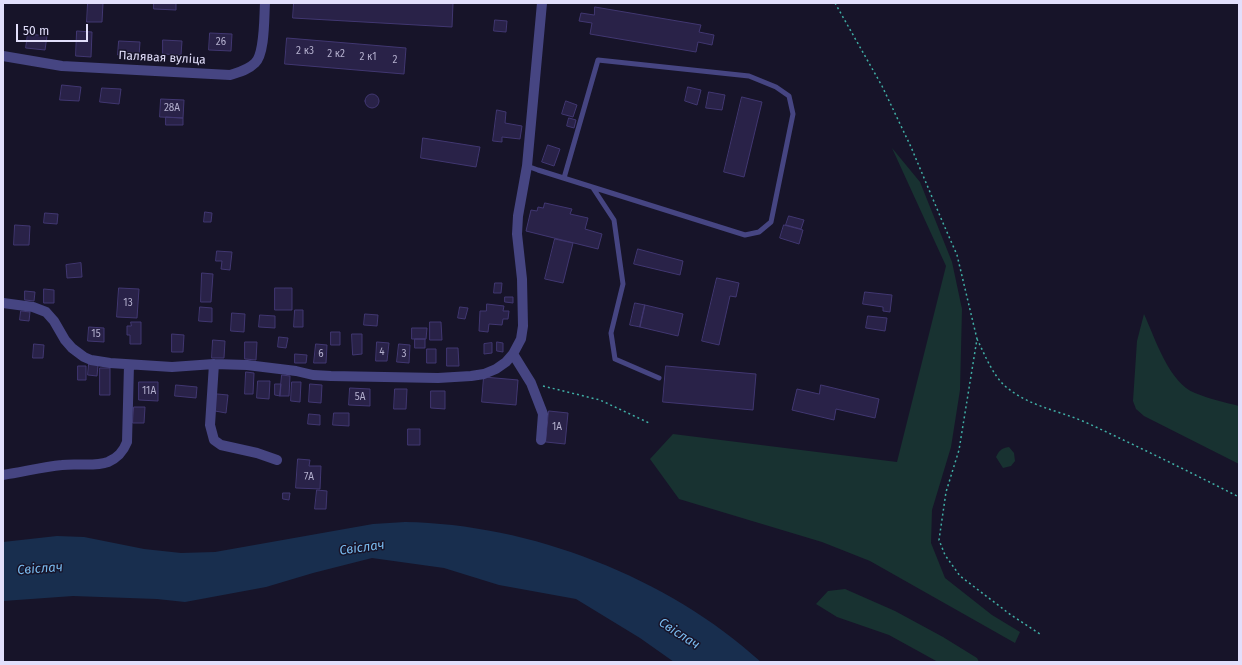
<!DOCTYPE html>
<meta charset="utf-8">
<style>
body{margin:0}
#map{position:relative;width:1242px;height:665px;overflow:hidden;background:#171429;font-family:"Fira Sans",sans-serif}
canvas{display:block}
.frame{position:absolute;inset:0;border:4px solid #e2dffb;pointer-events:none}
.scale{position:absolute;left:16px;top:24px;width:72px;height:18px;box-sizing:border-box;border:2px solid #e2dffb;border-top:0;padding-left:5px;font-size:12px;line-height:14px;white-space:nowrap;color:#e2dffb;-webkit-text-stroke:3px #171429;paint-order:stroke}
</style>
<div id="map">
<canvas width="1242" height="665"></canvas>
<div class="frame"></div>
<div class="scale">50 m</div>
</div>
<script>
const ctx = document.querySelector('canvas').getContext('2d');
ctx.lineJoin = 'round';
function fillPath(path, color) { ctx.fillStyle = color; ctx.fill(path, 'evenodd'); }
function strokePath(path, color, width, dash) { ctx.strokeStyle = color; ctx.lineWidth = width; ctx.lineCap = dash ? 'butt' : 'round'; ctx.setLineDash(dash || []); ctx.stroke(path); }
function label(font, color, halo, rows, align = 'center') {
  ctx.font = font + ' "Fira Sans",sans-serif'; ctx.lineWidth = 3; ctx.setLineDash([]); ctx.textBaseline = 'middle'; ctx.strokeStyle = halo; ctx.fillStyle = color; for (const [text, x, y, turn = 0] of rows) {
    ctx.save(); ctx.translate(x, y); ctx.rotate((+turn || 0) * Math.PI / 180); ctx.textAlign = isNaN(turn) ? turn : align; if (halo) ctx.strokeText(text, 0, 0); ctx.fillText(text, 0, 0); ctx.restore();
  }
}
fillPath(new Path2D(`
 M892,148L920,182L952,262L962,309L960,390L951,447L932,510L931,543L945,578L992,615L1020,632L1015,643L870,561L822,542L679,499L650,459L673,434L897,462L946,266Z
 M1144,314C1155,338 1169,383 1195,393C1209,399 1224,402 1239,406V464L1144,416L1136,409L1133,401L1137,341Z
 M1009,447L1014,453L1015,461L1011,466L1003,468L996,457C999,451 1001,448 1009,447Z
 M845,589L895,611L943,637L977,658L979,662H938L889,635L837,617L816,604L828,591Z`), '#183231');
fillPath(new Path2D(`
 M405,522C530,524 668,577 761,662H674L640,638L576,599L499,585L444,568L372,558L313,573L266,587L185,602L157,599L73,596L3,601V542L57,536L84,537L144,549L181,553L215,552L373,524Z`), '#182e4e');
const building = new Path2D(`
 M88,3H103L102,22H87Z
 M154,3H176V10L154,9Z
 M294,3H453L452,27L293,18Z
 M595,7L701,25L699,32L714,35L712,45L698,42L696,52L590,34L592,23L579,21L581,13L594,15Z
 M495,20L507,21L506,32L494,31Z
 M77,31L92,32L91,57L76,56Z
 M210,33L232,34L231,51L209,50Z
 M28,34L47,36L45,50L26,48Z
 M287,38L406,48L404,74L285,64Z
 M163,40L182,41L181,55L163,54Z
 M119,41L140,42L139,56L118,55Z
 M62,85L81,87L79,101L60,100Z
 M688,87L701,90L697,105L685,101Z
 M102,88L121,89L119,104L100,102Z
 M709,92L725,95L722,110L706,108Z
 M365 101a7 7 0 1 1 14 0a7 7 0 1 1-14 0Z
 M742,97L762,102L744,177L724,172Z
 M161,99L184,100L183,118L160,117Z
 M566,101L577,105L573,117L562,114Z
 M497,110L506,112L505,123L522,126L520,139L502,137V142L493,141Z
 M166,117L183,118V125H166Z
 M569,118L576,120L574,128L567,126Z
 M423,138L480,147L476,167L421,158Z
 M548,145L560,149L554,166L542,162Z
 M545,203L572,209L570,214L588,218L585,229L602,234L598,249L526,231L531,210L537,211L538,207L543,208Z
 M205,212L212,213L211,222H204Z
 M45,213L58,214L57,224L44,223Z
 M789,216L804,220L801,229L786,225Z
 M15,225L30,226L29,245H14Z
 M784,225L803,230L799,244L780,238Z
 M555,239L573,243L563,283L545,279Z
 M638,249L683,261L680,275L634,264Z
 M217,251L232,252L230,270L221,269L222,261H216Z
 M81,263L82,277L67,278L66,265Z
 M202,273L213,274L211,302H201Z
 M717,278L739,283L736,297L730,296L719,345L702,341Z
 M495,283H502L501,293H494Z
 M119,288L139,289L137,318L117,317Z
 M275,288H292V310H275Z
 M44,289L54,290V303H44Z
 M25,291L35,292L34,301L25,300Z
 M865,292L892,295L890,312L883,311V307L863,304Z
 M505,297H513V303L505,302Z
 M635,303L645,305L640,327L630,325Z
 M487,304L504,306L503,311H509L508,319H503L502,325L489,324L488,332L479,331L480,311H486Z
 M645,305L683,314L678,336L640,327Z
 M200,307L212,308V322L199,321Z
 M460,307L468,308L465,319L458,318Z
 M295,310H303V327H294Z
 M21,311L30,312L29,321L20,320Z
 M232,313L245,314L244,332L231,331Z
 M365,314L378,315L377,326L364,325Z
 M260,315L275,316V328L259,327Z
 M868,316L887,318L885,331L866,328Z
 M131,322H141V344H130V335H127V326H131Z
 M430,322H441L442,340H430Z
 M89,327L104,328V342L88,341Z
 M412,328H427L426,339H412Z
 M331,332H340V345H331Z
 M172,334L184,335L183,352H172Z
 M352,334H362V354L353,355Z
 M279,337L288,338L286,348L278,347Z
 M415,339H425V348H415Z
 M213,340L225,341L224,358H212Z
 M245,342H257L256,360L245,359Z
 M377,342L389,343L387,361H376Z
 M497,342L503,343V352L497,351Z
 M492,343V353L484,354V344Z
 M34,344L44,345L43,358H33Z
 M316,344L327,345L326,363H314Z
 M399,344L410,345L409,363L397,362Z
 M447,348H458L459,366H447Z
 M427,349H436V363H427Z
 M295,354L307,355L306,363H295Z
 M89,364L98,365L97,376L88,375Z
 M78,366H86V380H78Z
 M666,366L756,374L753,410L663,402Z
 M100,368H110V395H100Z
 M246,372L254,373L253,394H245Z
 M282,375L290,376L289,396H280Z
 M484,377L518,380L516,405L482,402Z
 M258,381H270L269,399L257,398Z
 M139,382H158V401L139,400Z
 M292,382H301L300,402L291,401Z
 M275,384H281L280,396L275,395Z
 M310,384L322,385L321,403L309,402Z
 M176,385L197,387L196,398L175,396Z
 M821,385L879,399L875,418L836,409L834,420L792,410L797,389L819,394Z
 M350,388L370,389V406L349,405Z
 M395,389H407L406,409H394Z
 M431,391H445V409L431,408Z
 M217,394L228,395L226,413L215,411Z
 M134,407H145L144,423H133Z
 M549,411L568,413L565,444L546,442Z
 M334,413H349V426L333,425Z
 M309,414L320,415V425L308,424Z
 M408,429H420V445H408Z
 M298,459L310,460L309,466H321L320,489L296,488Z
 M317,490L327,491L326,509H315Z
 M283,493H290L289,500L283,499Z`);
fillPath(building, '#292248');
strokePath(building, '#413771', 1);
strokePath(new Path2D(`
 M835,3L882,86L911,147L943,223L957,255L977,339L959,450L946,492L939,540L945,555L960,576L1011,615L1040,634
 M977,339C985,355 992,374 1005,386C1028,406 1057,410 1085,422C1137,446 1188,471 1239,497
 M543,386L600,400L649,423`), '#40afa6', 1.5, [2, 3]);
strokePath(new Path2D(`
 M527,166L538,170L745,235L759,232L771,222L793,114L789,96L776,87L749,76L598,60L564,178
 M593,188L614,220L623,284L611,333L615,359L659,378`), '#464582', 5);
strokePath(new Path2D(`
 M3,56L62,66L230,75C239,72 248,70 255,63C265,54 264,18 265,3
 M3,303L33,307L46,312L54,321L65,340L72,348L84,357L91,360L110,363L172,367L214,364L247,365L296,371L313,375L331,376L438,378L471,376L484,374L496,369L506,362L513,354L521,339L523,326L522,279L517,234L518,216L527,166L542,3
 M513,354L531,383L543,414L541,440
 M214,364L210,425L214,440L221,445L257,453L277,460
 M3,475C23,472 42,467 62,465C77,463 94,467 108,462C118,458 123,452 127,442L129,365`), '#464582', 10);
label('10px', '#b4b0ce', null, [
 ["26",221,42],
 ["2 к3",305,51],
 ["2 к2",336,54],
 ["2 к1",368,57],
 ["2",395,60],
 ["28А",172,108],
 ["13",128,303],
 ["15",96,334],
 ["4",382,352],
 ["6",321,354],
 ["3",404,354],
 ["11А",149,391],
 ["5А",360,397],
 ["1А",557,427],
 ["7А",309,477]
]);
label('12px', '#e2dffb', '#171429', [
 ["Палявая вуліца",162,58,3]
]);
label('italic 13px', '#7abbef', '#171429', [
 ["Свіслач",362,548,-8],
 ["Свіслач",40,569,-4],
 ["Свіслач",679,634,33]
]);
</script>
